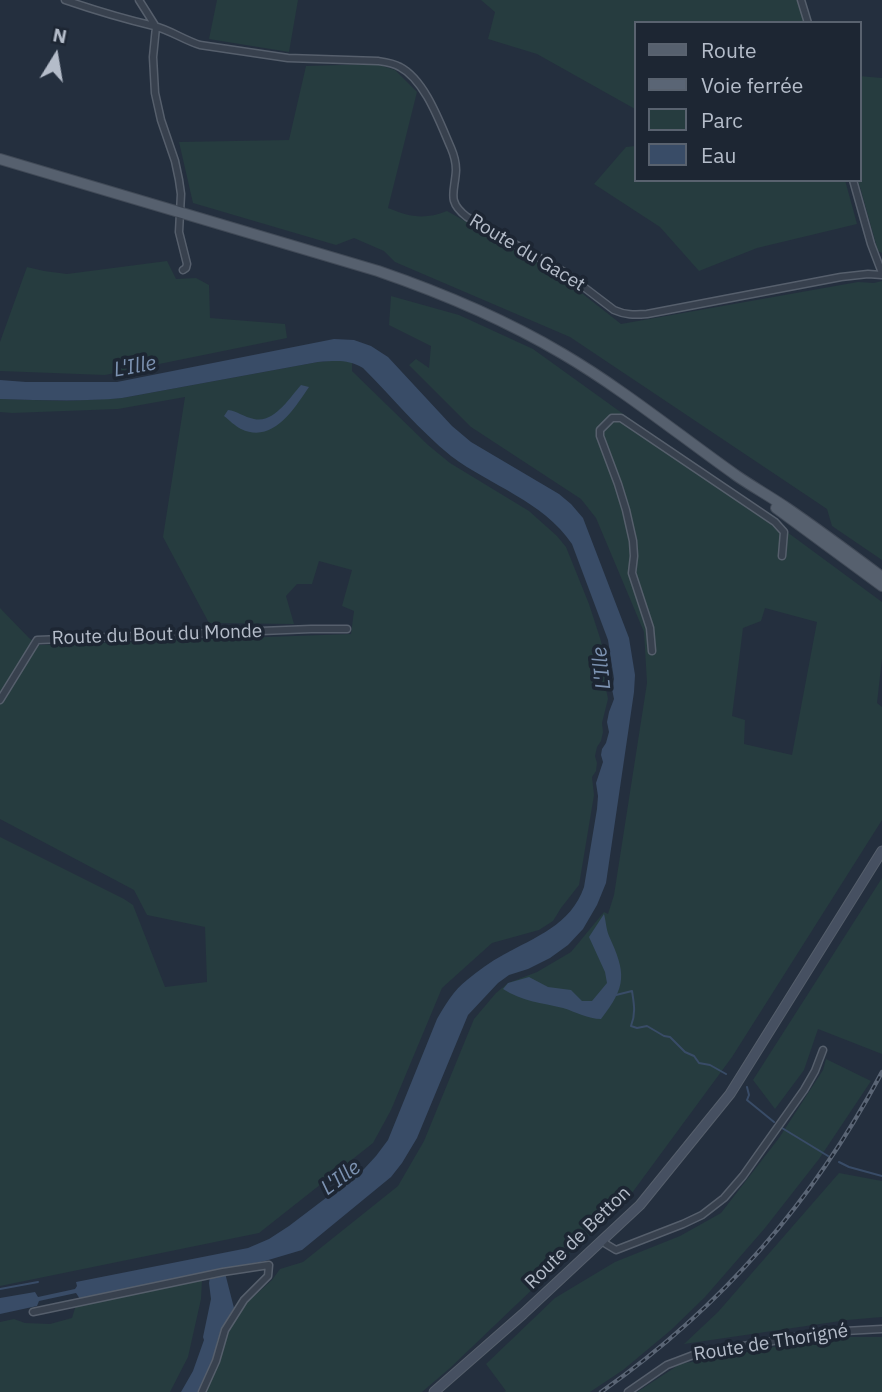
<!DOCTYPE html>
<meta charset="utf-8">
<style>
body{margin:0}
#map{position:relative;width:882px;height:1392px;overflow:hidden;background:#242f3e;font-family:"IBM Plex Sans",sans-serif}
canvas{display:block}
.legend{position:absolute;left:634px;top:21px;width:228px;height:161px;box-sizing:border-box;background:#1d2633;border:2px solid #59626f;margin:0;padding:9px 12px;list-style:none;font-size:21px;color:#b4bcc9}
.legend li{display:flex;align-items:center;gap:14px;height:35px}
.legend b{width:35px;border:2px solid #59626f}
.north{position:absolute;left:21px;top:21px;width:70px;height:70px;-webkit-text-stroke:5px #1d2633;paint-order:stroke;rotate:11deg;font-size:19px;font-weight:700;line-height:28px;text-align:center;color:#b4bcc9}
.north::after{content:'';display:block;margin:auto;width:24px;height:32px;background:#b4bcc9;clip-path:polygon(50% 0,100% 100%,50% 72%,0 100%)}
</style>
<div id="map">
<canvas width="882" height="1392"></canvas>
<ul class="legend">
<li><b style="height:9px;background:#56606e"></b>Route</li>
<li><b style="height:9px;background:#5a6575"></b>Voie ferrée</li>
<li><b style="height:19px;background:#263c3f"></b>Parc</li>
<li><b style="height:19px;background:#394c67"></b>Eau</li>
</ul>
<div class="north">N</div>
</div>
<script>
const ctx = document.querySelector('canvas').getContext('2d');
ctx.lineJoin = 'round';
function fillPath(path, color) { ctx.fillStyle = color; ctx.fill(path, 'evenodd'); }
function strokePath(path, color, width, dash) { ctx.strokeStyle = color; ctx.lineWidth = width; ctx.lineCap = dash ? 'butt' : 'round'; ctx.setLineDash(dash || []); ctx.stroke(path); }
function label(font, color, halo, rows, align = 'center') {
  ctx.font = font + ' "IBM Plex Sans",sans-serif'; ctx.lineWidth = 7; ctx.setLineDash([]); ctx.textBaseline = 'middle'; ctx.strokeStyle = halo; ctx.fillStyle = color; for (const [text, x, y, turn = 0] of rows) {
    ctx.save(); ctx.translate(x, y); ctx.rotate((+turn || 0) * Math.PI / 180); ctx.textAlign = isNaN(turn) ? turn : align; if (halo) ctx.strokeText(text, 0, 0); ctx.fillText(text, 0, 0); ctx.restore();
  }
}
fillPath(new Path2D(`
 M217,0H298L289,52L209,39Z
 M481,0H799L806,23H635V109L537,54L488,39L495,12Z
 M376,64L395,70L417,92L388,208C410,217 424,220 447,211L555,272L621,324L858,282L874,283L882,281V560L832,526L827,509L570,337L395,262L384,251L354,238L336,245L193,203L179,142L289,140L306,66Z
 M859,76L882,78V253L878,251L858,180H859Z
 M635,146V180H845L857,224L757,248L699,271L660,227L594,184L626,147Z
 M167,261L176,279L196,278L209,285L210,318L285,324L287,338L105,375L0,371V342L27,267L44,271L67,274Z
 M391,296L459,315L533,349L783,529L882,602V659L877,703L882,707V820L732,1057L629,1197L450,1368L422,1392H204L216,1370L223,1341L241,1308L272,1280L280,1269L303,1262L398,1186L424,1141L474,1019L496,993L508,983L537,972L571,952L604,912L608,914L614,895L647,683L644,632L596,518L581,499L471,427L409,365L416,359L429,368L431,346L389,325ZM765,608L817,622L792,755L744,744L745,720L732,716L743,628L761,621Z
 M339,360L352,362V371L428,445L450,463L529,511L557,536L566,547L589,604L601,641L607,679L606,689L608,699L602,723L603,732L601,741L597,747L595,756L597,763L596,771L592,777L594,795L579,885L561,908L553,921L539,930L492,943L442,988L391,1110L373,1143L259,1233L0,1286V837L124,899L133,905L165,987L207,982L205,927L147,915L134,890L0,819V608L29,638L39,645L351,634L354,611L342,606L352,570L319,561L312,584H297L286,596L294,624L209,623L163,537L185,397L118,409L12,413L0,412V399L67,401L122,398L318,362Z
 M882,878V1054L818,1029L804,1070L775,1109L753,1080Z
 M826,1059L871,1081L819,1159L765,1228L705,1297L671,1330L623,1370L590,1392H504L506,1391L486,1364L555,1298L615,1262L680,1236L721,1213L779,1138L823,1070Z
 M839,1173L882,1181V1317L847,1320L684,1344L718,1312Z
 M202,1280L201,1299L188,1357L170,1392H0V1322L14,1319L25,1323L50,1324L72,1318L76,1305Z
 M846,1337H882V1392H637L680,1364L813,1340Z`), '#263c3f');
fillPath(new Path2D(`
 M334,339L354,340L371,346L388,357L452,426L471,442L559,494L571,504L583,518L629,638L635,675L634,692L606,883L597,905L583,929L568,945L550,958L528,969L509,975L498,983L468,1015L417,1138L402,1163L391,1177L302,1250L265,1261L222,1270L225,1273L234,1308L221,1330L217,1342L216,1355L199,1392H181L193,1371L204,1340L203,1337L211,1299L209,1283L210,1277L207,1272L80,1299L76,1293L39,1301L37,1306L0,1314V1298L35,1292L38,1297L75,1289L77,1286L76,1282L248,1248L269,1239L289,1226L364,1169L376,1156L388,1140L437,1019C445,1005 454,990 467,980C478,971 490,962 503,955C535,937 571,925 584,887L597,809L598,796L596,783L603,762L601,755L602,749L606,743L609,732L607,722L609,712L614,699L612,689L614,679L608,640L572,544C543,501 491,486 451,456C419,430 392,397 363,368C347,359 337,361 318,362L122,398C81,402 41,400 0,399V380L26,382H117Z
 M301,385L309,387C294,409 273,444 241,429C235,426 229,420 224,416L228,410C237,411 244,417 254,419C274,424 290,397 301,385Z
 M604,914C606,921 606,929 609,936C626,973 627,986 601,1019C588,1019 576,1012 563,1008C542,1003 521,1001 503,989L508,983L529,977L548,987L571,990L582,1001H592L607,983L605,972L589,937Z`), '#394c67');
strokePath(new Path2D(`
 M616,995L632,991C634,1004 636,1013 631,1026L637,1028L647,1026L664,1036L670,1037L685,1052L694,1056L699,1063L710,1065L726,1074
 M747,1087L749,1095L747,1100L774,1122
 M782,1128L828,1156
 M839,1162L849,1167L882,1176
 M0,1289L38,1282`), '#394c67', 2);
const minor = new Path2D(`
 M65,0C94,10 124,19 154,26C170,30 184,40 200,45L288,58L378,61C385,62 393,63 400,67C425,80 440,123 451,148C454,155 456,162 456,170C455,192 446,201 467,217L564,272L614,310C625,315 634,315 647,314L841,277L868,274L882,275
 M139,0L156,27L153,57L155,93L161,120L175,161L179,180L181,194L179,232L187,264L186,268L183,270
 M801,0L808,23
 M853,180L871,244L882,273
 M652,651L650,628L632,573L634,556L633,541L626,510L618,484L600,436V430L612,418H621L775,522L784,532L782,556
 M0,700L37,640L311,629H347
 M603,1239L606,1244L616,1250L683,1224L702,1215L724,1198L743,1176L804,1090L815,1071L823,1050
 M33,1312L223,1272L269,1265L268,1276L244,1300L225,1330L216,1361L202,1392
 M628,1392L667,1365L696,1354L826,1332L882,1329`);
const secondary = new Path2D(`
 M434,1392L523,1314L640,1205L730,1094L882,851`);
const primary = new Path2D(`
 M0,159L378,271C442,293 504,319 563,354C624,390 679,435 737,476C753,487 771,497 787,508C819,530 850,553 882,577
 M776,508L882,586`);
strokePath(minor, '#565f6c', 9);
strokePath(secondary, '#565f6c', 11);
strokePath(primary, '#414a57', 12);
strokePath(minor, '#38414e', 6);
strokePath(secondary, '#465061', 9);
strokePath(primary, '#56606e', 10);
const rail = new Path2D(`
 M601,1392C722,1307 813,1202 882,1072`);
strokePath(rail, '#5a6575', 4.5);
strokePath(rail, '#1d2633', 2, [5]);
label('19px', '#b4bcc9', '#1d2633', [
 ["Route du Gacet",527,253,31],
 ["Route du Bout du Monde",157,635,-2],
 ["Route de Betton",578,1238,-44],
 ["Route de Thorigné",771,1343,-9]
]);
label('italic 21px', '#7c92b1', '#1d2633', [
 ["L'Ille",135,367,-10],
 ["L'Ille",602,668,-96],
 ["L'Ille",341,1178,-37]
]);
</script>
